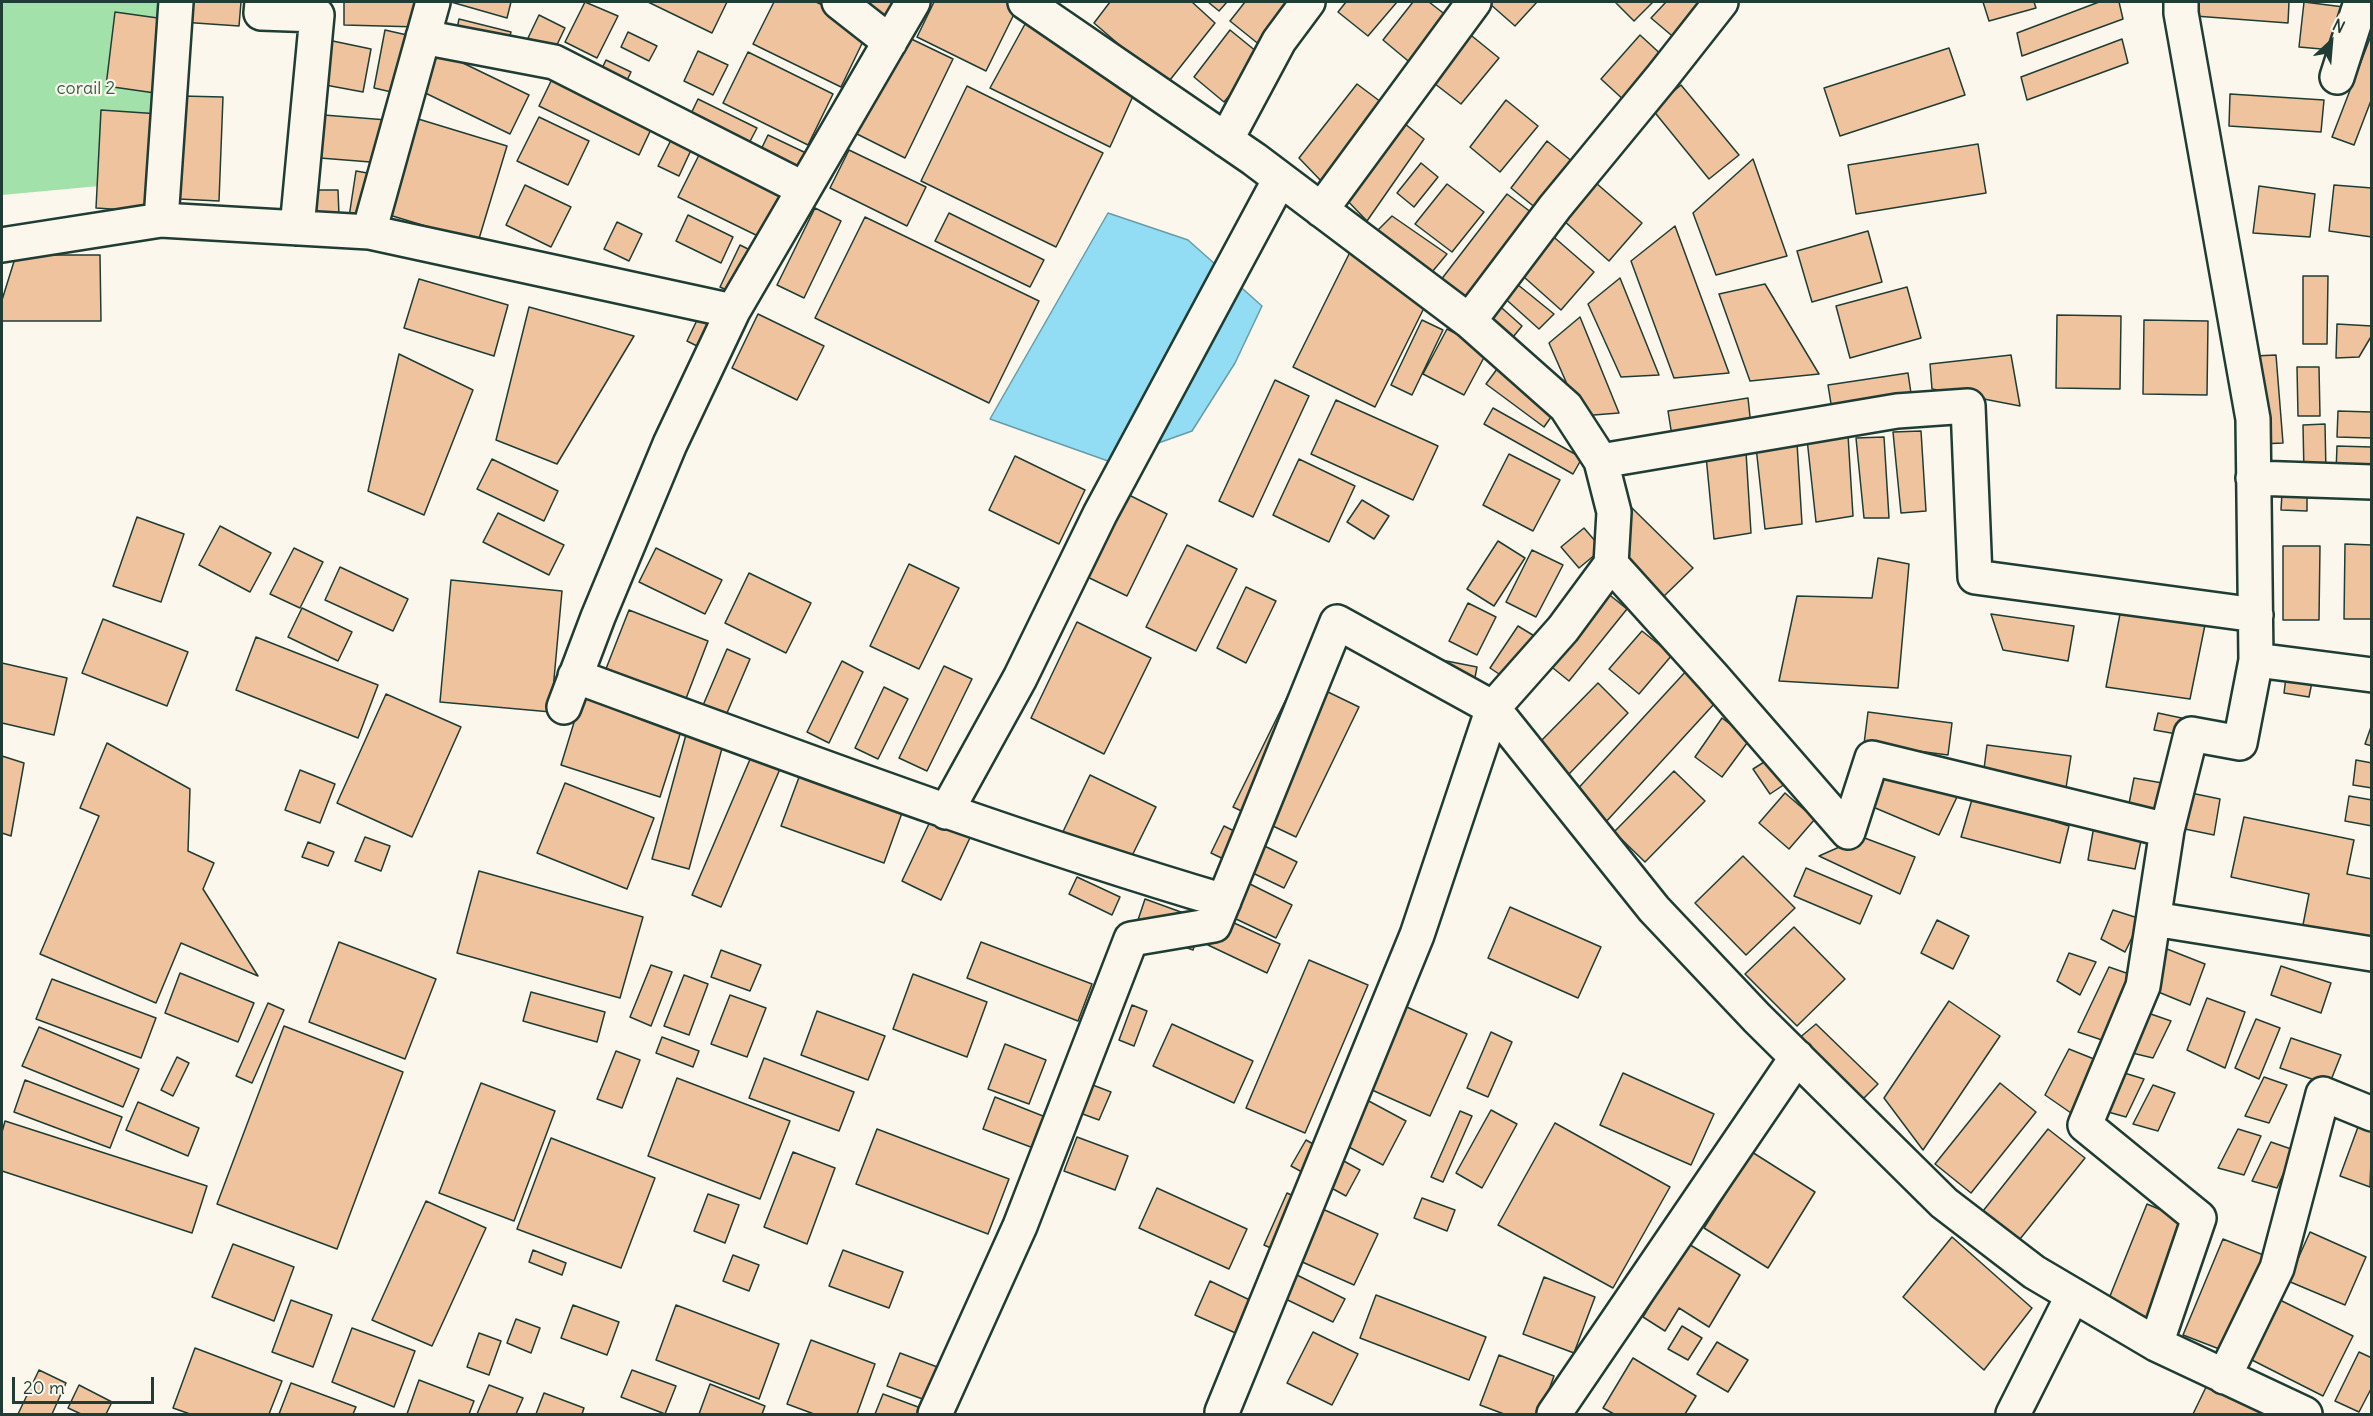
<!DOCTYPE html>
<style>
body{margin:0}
#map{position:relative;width:2373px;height:1416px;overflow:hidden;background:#fbf7ec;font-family:Delius,sans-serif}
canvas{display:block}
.frame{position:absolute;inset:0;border:3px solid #1f3d34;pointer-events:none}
.north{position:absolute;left:2301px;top:12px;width:60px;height:60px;-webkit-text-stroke:4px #fbf7ec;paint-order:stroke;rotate:26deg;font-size:16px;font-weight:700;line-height:24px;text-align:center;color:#1f3d34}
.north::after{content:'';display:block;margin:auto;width:21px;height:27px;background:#1f3d34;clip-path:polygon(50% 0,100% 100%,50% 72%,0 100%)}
.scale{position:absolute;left:12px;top:1377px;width:142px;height:27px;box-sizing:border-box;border:3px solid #1f3d34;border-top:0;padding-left:8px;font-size:18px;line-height:21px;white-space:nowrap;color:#1f3d34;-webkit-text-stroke:4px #fbf7ec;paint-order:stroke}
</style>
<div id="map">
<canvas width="2373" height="1416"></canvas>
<div class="frame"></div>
<div class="north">N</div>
<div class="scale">20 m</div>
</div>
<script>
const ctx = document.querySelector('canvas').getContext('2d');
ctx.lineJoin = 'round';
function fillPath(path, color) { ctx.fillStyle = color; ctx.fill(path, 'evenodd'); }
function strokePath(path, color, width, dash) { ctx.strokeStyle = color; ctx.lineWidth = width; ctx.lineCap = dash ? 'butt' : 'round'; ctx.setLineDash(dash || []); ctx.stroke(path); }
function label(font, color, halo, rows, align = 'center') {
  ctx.font = font + ' Delius,sans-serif'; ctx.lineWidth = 4.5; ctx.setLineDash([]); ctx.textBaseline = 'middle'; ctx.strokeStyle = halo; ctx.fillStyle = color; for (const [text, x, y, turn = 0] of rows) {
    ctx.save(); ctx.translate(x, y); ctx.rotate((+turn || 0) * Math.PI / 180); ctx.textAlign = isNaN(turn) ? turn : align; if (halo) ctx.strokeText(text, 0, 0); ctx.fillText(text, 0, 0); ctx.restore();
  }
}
fillPath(new Path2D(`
 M2,2H176L164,180L2,195Z`), '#a2e2aa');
const water = new Path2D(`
 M1108,213L1188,240L1262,306L1235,363L1192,431L1108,461L990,419Z`);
fillPath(water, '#93ddf4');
strokePath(water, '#659da7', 1.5);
const building = new Path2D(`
 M182,2H241L239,26L181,22Z
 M344,2H420L419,27L344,25Z
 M451,2H511L507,18Z
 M585,2L618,16L597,58L565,42Z
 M648,2H727L712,33Z
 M774,2H816L870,27L841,87L753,44Z
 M858,2H898L890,17Z
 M934,2H1020L986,71L917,37Z
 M1110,2H1192L1215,23L1166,85L1094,23Z
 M1208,2H1227L1219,11Z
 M1245,2H1297L1261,46L1230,21Z
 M1346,2H1397L1368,36L1338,12Z
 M1413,2H1429L1451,19L1413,65L1383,40Z
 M1491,2H1537L1515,26L1490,4Z
 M1617,2H1653L1634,21L1616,3Z
 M1666,2H1712L1677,40L1651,18Z
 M1983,2H2034L2036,8L1989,21Z
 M2099,2H2119L2123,19L2022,56L2017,33Z
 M2196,2H2289L2288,23L2195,16Z
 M2304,2L2360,9L2355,52L2299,47Z
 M115,12L165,19L155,93L106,86Z
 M539,15L565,28L554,51L528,38Z
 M1030,15L1138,85L1110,147L990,88Z
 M459,19L511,32L506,50L455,38Z
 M385,30L407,35L396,93L374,88Z
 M1230,30L1262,56L1224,102L1194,77Z
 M628,32L657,46L649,61L621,47Z
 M1467,32L1499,58L1461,104L1430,80Z
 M2372,33V98L2354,145L2332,137Z
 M903,35L953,59L905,158L855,133Z
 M1640,35L1665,58L1626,102L1601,79Z
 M2122,39L2128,63L2027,100L2021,77Z
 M328,40L371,49L363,92L320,84Z
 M1949,48L1965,95L1840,136L1824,88Z
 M436,50L529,95L510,134L417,89Z
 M698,51L728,65L713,95L684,81Z
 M748,52L833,94L808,145L723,103Z
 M606,60L631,72L622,91L597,79Z
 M554,75L654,123L639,155L539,106Z
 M1357,84L1381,102L1324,184L1299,158Z
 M1681,85L1739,155L1709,179L1652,109Z
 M967,86L1103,153L1056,247L921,181Z
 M2230,94L2324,100L2321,132L2229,126Z
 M182,96L223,97L219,201L179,199Z
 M698,99L757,128L746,149L688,120Z
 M1506,100L1538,126L1500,172L1470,147Z
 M101,110L160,114L155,212L96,208Z
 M324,115L387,120L383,163L320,158Z
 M539,117L589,141L568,185L517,161Z
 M415,118L507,146L478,242L386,214Z
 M1400,120L1424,139L1367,221L1342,195Z
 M768,135L806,153L794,178L756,160Z
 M672,138L692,148L679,176L658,166Z
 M1547,141L1579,167L1542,213L1511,188Z
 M1978,144L1986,193L1856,214L1848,165Z
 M849,150L926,187L907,226L830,188Z
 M701,151L785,192L762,238L678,197Z
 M1753,159L1787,256L1716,275L1693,213Z
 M1421,163L1438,177L1414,207L1397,193Z
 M356,171L373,174L366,220L349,217Z
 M1596,183L1642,223L1609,261L1563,220Z
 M1447,184L1484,212L1452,252L1415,224Z
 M525,185L571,207L551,247L506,225Z
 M2334,185L2372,188V237L2329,231Z
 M2259,186L2315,194L2310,237L2253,233Z
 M314,190H338L339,216H314Z
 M1507,194L1536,216L1465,307L1437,285Z
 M815,208L841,221L804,298L777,285Z
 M949,213L1044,260L1030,287L935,241Z
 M688,215L733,237L721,263L676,241Z
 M1392,216L1447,254L1427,278L1371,237Z
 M865,217L1039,301L989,403L815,318Z
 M617,222L642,234L629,261L604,249Z
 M1675,226L1729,373L1674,378L1631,261Z
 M1868,231L1882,282L1812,302L1797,251Z
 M1548,232L1594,272L1561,310L1515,269Z
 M1355,242L1424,308L1375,407L1293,367Z
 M740,245L754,252L733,293L720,287Z
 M16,255H100L101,321H2V300Z
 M2303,276H2328L2327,344H2303Z
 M1620,278L1659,375L1621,377L1588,304Z
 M419,279L508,305L494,356L404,328Z
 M1512,280L1554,314L1539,329L1500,294Z
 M1765,284L1819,374L1750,381L1719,294Z
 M1907,287L1921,338L1850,358L1836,306Z
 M1494,301L1522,326L1509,342L1480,317Z
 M529,307L634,336L557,464L496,440Z
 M758,314L824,346L797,400L732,368Z
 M2057,315L2121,316L2120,389L2056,388Z
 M699,316L713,323L701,348L687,341Z
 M1580,317L1619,413L1581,416L1549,343Z
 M1422,320L1443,330L1412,395L1391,385Z
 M2144,320L2208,321L2207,395L2143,394Z
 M2337,324L2372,326V335L2359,357L2336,358Z
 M1447,329L1488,350L1464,395L1423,374Z
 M399,354L473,390L424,515L368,491Z
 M2011,355L2020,406L1932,389L1930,364Z
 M2276,355L2283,443L2260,444L2254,356Z
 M1500,365L1558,407L1544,427L1486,384Z
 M2297,367H2319L2320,416H2298Z
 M1908,373L1912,400L1832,410L1828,385Z
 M1275,380L1309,396L1253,517L1219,501Z
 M1748,398L1751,426L1672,436L1668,411Z
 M1336,400L1438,446L1413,500L1311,454Z
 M1493,408L1582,458L1573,474L1484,424Z
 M2338,411L2372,412V438L2337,437Z
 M2325,424L2326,473L2304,474L2303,425Z
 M1921,431L1926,511L1901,513L1893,432Z
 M1848,435L1853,516L1816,522L1807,439Z
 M1884,437L1889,518H1864L1856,438Z
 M1797,443L1802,524L1765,529L1756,447Z
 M2337,446L2372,447V473L2336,472Z
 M1746,452L1751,533L1714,539L1706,456Z
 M1509,454L1560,480L1533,531L1483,505Z
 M1015,456L1085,490L1059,544L989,510Z
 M492,459L558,491L544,521L477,489Z
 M1299,459L1355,486L1329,542L1273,515Z
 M1117,489L1167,514L1127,596L1077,572Z
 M2282,493L2307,494V511L2281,510Z
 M1362,500L1389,516L1374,539L1347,522Z
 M1631,507L1693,568L1661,599L1623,558Z
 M498,513L564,545L549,575L483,542Z
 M137,517L184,534L161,602L113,586Z
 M220,526L271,553L250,592L199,565Z
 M1584,528L1602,549L1579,568L1561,547Z
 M1498,541L1525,558L1494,606L1467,589Z
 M2345,544L2372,545V619H2344Z
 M1187,545L1237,569L1196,651L1146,627Z
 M2283,546H2320L2319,620H2283Z
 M294,548L323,562L300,608L270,594Z
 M656,548L722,580L705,614L639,582Z
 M1532,550L1563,565L1536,617L1506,602Z
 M1878,558L1909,564L1898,688L1779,681L1797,596L1872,598Z
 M909,564L959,588L919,669L870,646Z
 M340,567L408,599L393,631L325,600Z
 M749,573L811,603L786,653L725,623Z
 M451,580L562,591L551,712L440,702Z
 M1246,587L1276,601L1246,663L1217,648Z
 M1606,592L1627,609L1569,681L1548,664Z
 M1468,603L1496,617L1477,655L1449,641Z
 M302,608L352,632L338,661L288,637Z
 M2121,609L2206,620L2190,699L2106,687Z
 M629,610L708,641L682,709L602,679Z
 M1991,614L2074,626L2068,661L2003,650Z
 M103,619L188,652L167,706L82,673Z
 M1077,622L1151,658L1104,754L1031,718Z
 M1518,626L1536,637L1508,680L1490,668Z
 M1642,631L1672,655L1639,694L1609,669Z
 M256,637L378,685L358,738L236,690Z
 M727,649L750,659L724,720L701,710Z
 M1406,653L1477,667L1473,688Z
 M842,661L863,672L829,743L807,732Z
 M2,663L67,678L54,735L2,723Z
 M944,666L972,679L927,771L899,758Z
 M1688,669L1715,703L1604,824L1573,794Z
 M1297,677L1359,707L1296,837L1233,807Z
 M2286,677L2312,682L2309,697L2284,693Z
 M1598,683L1628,713L1569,774L1538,744Z
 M884,687L908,699L878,759L855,748Z
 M583,693L683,725L660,797L561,765Z
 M386,694L461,727L412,837L337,803Z
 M1868,712L1952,723L1948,755L1864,744Z
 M2158,713L2191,720L2188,736L2154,730Z
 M1722,718L1750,739L1722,777L1695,757Z
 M2372,724V746L2365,744Z
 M687,731L724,741L689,869L652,859Z
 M107,743L190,789L188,851L214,863L203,889L258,976L181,943L156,1003L40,954L99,816L80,808Z
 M1987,745L2071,756L2066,788L1983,777Z
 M754,750L783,762L721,907L692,895Z
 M2,756L24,763L11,836L2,833Z
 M1769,759L1785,784L1770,794L1753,769Z
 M2356,760L2372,763V788L2353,785Z
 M805,761L907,799L884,863L781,826Z
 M1885,768L1957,797L1939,835L1873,807Z
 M300,770L335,784L320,823L285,810Z
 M1674,771L1705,801L1645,862L1614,832Z
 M1090,775L1156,807L1125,870L1060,838Z
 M2134,778L2168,784L2162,820L2127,814Z
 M565,783L654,818L627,889L537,853Z
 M2186,792L2220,799L2214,835L2180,828Z
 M1785,793L1815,819L1789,849L1759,823Z
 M943,794L982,812L941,900L902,881Z
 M1973,796L2069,826L2060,863L1961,837Z
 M2349,796L2372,800V826L2345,821Z
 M2244,817L2354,840L2347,874L2372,879V944L2302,930L2309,894L2231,877Z
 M1224,826L1297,862L1284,888L1211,853Z
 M2094,826L2142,836L2135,869L2088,860Z
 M365,837L390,846L381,871L355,861Z
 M1862,837L1915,857L1900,894L1819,856Z
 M308,842L334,852L328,866L302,857Z
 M1743,856L1795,908L1746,955L1695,903Z
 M1806,868L1872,896L1860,924L1794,896Z
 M479,871L643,917L620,998L457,953Z
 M1230,874L1292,905L1276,938L1213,908Z
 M1077,877L1120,897L1112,915L1069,894Z
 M1145,899L1203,920L1193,950L1135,929Z
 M1510,907L1601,947L1578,998L1488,958Z
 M2113,910L2141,919L2125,952L2101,939Z
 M1221,917L1280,944L1267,973L1208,945Z
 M1937,920L1969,936L1953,969L1921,953Z
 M1794,927L1845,979L1797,1026L1745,974Z
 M339,942L436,979L405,1059L309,1022Z
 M981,942L1092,984L1078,1021L967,978Z
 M2167,949L2205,964L2190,1005L2151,989Z
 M721,950L761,965L750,991L711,977Z
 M2069,953L2096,962L2080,995L2057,981Z
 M1309,960L1368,985L1305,1133L1246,1108Z
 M651,965L672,972L651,1026L630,1017Z
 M2281,966L2331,983L2321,1013L2271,995Z
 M2109,967L2132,975L2108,1042L2078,1032Z
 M180,973L254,1003L238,1042L165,1013Z
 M913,974L987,1002L967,1057L893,1029Z
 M684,975L708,984L689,1035L664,1026Z
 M52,979L156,1018L141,1058L36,1019Z
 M531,992L605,1012L597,1042L523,1021Z
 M730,995L766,1008L747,1057L711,1044Z
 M1380,995L1467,1034L1430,1116L1343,1077Z
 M2207,998L2245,1012L2225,1068L2187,1050Z
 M1949,1001L2000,1036L1923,1150L1884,1098Z
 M268,1003L284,1010L252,1083L236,1076Z
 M1132,1005L1147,1011L1134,1046L1119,1040Z
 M817,1011L885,1036L868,1080L801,1055Z
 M2148,1013L2171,1021L2153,1058L2128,1052Z
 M2256,1019L2280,1028L2259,1079L2235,1068Z
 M1172,1024L1253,1061L1234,1103L1153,1066Z
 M1816,1024L1878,1084L1859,1103L1798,1039Z
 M284,1026L403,1072L337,1249L217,1204Z
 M39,1027L139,1069L123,1107L22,1066Z
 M1491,1032L1512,1042L1488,1097L1467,1088Z
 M662,1037L699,1051L693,1067L656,1053Z
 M2291,1038L2341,1055L2329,1085L2280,1068Z
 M1005,1044L1046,1060L1029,1104L988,1089Z
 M2069,1049L2104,1063L2071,1113L2045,1095Z
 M616,1051L640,1060L622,1108L597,1099Z
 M177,1057L189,1063L173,1096L161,1090Z
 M764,1058L854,1092L839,1131L749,1098Z
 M2121,1072L2144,1079L2126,1117L2101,1110Z
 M1623,1073L1714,1114L1691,1165L1600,1125Z
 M1064,1074L1111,1092L1099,1120L1053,1103Z
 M2264,1077L2287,1085L2269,1123L2245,1116Z
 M677,1078L790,1121L760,1199L648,1156Z
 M25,1080L122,1117L110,1148L14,1112Z
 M481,1083L555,1111L514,1221L439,1193Z
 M2000,1083L2036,1112L1971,1193L1935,1164Z
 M2153,1085L2175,1093L2158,1131L2133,1124Z
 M1352,1092L1406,1121L1383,1165L1328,1136Z
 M995,1097L1048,1118L1036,1149L983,1129Z
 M138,1102L199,1128L188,1156L126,1130Z
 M1491,1110L1517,1124L1482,1188L1456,1173Z
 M1460,1111L1472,1116L1443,1182L1431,1177Z
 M5,1121L207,1186L192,1233L2,1171V1132Z
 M1555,1123L1670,1187L1613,1288L1498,1225Z
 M2358,1127L2372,1132L2370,1187L2340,1176Z
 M877,1129L1009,1179L988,1234L856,1184Z
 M2048,1129L2085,1158L2020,1239L1983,1211Z
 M2238,1129L2261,1136L2244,1175L2218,1168Z
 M1077,1137L1128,1156L1115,1190L1064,1171Z
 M551,1138L655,1178L621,1268L517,1229Z
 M1306,1140L1360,1170L1346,1196L1291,1166Z
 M2271,1142L2294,1150L2277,1188L2252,1181Z
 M793,1152L835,1168L807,1244L764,1227Z
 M1752,1152L1815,1192L1768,1268L1704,1228Z
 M1157,1188L1247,1229L1229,1269L1139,1228Z
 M1287,1193L1378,1234L1354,1285L1264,1245Z
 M708,1194L739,1205L725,1243L694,1231Z
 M1422,1198L1455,1210L1447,1231L1414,1218Z
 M426,1201L486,1228L432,1346L372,1320Z
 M2147,1204L2190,1222L2151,1319L2108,1301Z
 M2310,1232L2366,1257L2345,1305L2288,1281Z
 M1952,1237L2032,1308L1984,1370L1903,1297Z
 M2223,1239L2266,1256L2227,1352L2183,1335Z
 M1687,1243L1740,1275L1709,1327L1679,1308L1665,1331L1643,1317Z
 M233,1244L294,1267L274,1321L212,1297Z
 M533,1250L566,1263L562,1275L529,1262Z
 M843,1250L903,1272L889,1308L829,1286Z
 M733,1255L759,1265L749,1291L723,1281Z
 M1279,1266L1345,1299L1333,1322L1267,1290Z
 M1544,1277L1595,1297L1574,1353L1523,1334Z
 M1210,1281L1254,1302L1240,1335L1195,1315Z
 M1376,1295L1486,1337L1469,1380L1360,1338Z
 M291,1300L332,1315L313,1367L272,1352Z
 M2280,1300L2353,1336L2323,1396L2250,1359Z
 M573,1305L619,1322L607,1355L561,1338Z
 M676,1305L779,1344L759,1399L656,1360Z
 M516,1319L540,1328L531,1353L507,1343Z
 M1682,1326L1702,1338L1688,1360L1668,1349Z
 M352,1328L415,1351L394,1407L332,1382Z
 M1313,1332L1358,1354L1332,1405L1287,1383Z
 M479,1333L501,1341L489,1375L467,1367Z
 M811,1340L875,1364L857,1414H814L787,1404Z
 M1717,1342L1748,1360L1728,1392L1697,1374Z
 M195,1348L282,1381L269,1414H190L173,1408Z
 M2359,1352L2372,1358V1387L2359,1412L2335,1401Z
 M900,1353L940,1368L928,1401L887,1386Z
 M1499,1355L1554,1376L1540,1414H1504L1480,1405Z
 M1633,1358L1696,1396L1685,1414H1614L1603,1408Z
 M39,1370L66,1383L52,1414H18Z
 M632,1370L676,1386L665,1414L621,1397Z
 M419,1380L474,1401L469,1414H407Z
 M291,1383L356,1407L353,1414H279Z
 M2208,1383L2273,1414H2193Z
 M710,1384L765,1406L762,1414H699Z
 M79,1385L112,1402L106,1414H81L68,1408Z
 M489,1385L523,1398L516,1414H477Z
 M544,1393L584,1408L582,1414H536Z
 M883,1394L937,1414H875Z`);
fillPath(building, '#eec39d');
strokePath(building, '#1f3d34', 1.5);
const minor = new Path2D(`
 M176,2L161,220L369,232
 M262,2L261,13L317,15L297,228
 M433,2L369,232L733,311
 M839,2L890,42
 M1025,2L1254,159L1469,321L1566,407L1601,461L1614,512L1611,564L1563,629L1493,708L1654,909L1757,1018L1944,1203L2034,1272L2156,1344L2305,1414
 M2181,2V13L2253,419L2256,660L2372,675
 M423,37L554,62L804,189
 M2337,77L2361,2
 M1226,140L1279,41L1308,2
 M1321,210L1474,2
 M2,245L161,220
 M1469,321L1555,207L1662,77L1721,2
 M1601,461L1897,411L1968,406L1975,577L2256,615
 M2253,478L2372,482
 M1611,564L1714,678L1848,832L1872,758L2167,830L2191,734L2240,743L2256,660
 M575,676C790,755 1004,836 1224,901
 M564,707L598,617L670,444L733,311L913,2
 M946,812L1020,678L1100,514L1280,179
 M2154,919L2372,954
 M2156,1344L2199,1218L2085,1125L2143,986L2167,830
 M2224,1377L2277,1268L2323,1094L2372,1114
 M935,1414L1020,1226L1131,939L1214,925L1337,622L1493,708L1417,935L1222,1412
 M1554,1414L1797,1057
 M2013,1414L2073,1295`);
strokePath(minor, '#1f3d34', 38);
strokePath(minor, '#fbf7ec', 33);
label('18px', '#395e4c', '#fbf7ec', [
 ["corail 2",86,89]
]);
</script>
